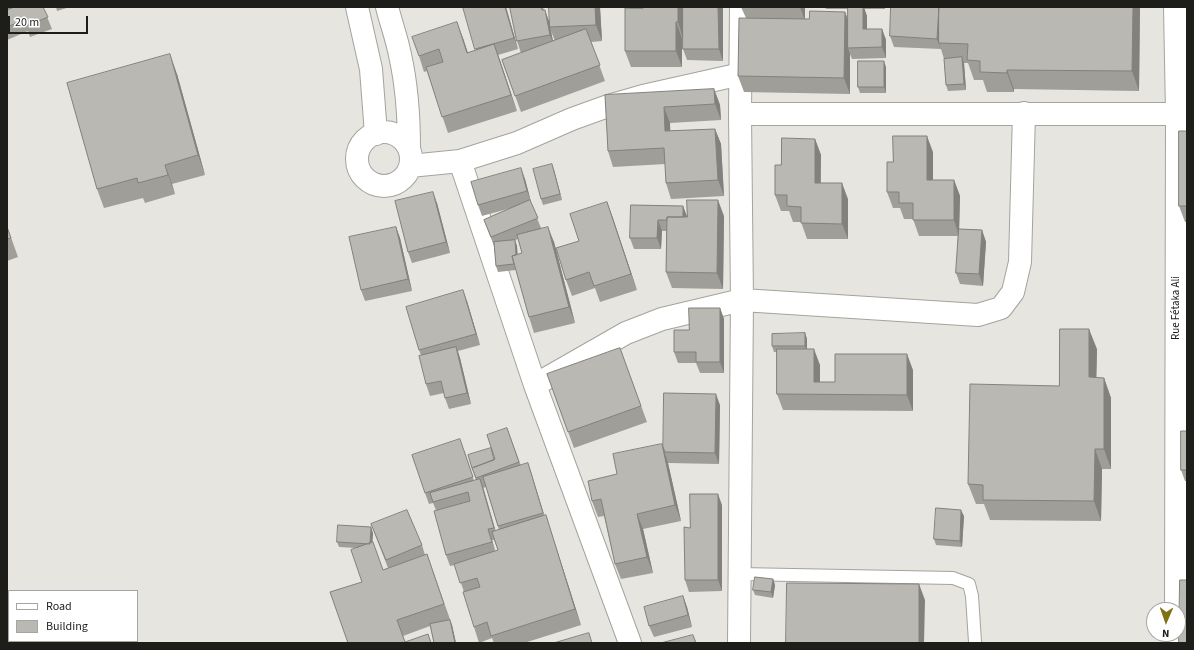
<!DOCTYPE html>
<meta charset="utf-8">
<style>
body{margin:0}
#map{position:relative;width:1194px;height:650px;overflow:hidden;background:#e6e5df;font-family:"Source Sans 3",sans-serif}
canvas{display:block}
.frame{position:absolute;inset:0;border:8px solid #1d1d1a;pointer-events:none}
.legend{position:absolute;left:8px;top:590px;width:130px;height:52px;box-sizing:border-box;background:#fff;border:1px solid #a5a5a3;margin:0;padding:5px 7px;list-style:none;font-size:12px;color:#1d1d1a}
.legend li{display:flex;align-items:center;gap:8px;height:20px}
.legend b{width:20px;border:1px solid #a5a5a3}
.north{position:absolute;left:1146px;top:602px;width:40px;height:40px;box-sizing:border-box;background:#fff;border:1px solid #a5a5a3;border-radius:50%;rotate:182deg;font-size:11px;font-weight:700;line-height:16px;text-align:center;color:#1d1d1a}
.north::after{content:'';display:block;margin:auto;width:14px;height:18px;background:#807213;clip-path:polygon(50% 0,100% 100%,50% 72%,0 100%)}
.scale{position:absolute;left:8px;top:16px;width:80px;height:18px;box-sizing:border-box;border:2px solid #1d1d1a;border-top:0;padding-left:5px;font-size:12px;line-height:14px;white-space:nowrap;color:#1d1d1a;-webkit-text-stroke:3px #fff;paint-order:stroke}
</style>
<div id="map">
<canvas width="1194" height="650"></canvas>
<div class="frame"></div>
<ul class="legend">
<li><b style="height:5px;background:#fff"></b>Road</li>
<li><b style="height:11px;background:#b9b8b2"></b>Building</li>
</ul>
<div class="north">N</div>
<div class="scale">20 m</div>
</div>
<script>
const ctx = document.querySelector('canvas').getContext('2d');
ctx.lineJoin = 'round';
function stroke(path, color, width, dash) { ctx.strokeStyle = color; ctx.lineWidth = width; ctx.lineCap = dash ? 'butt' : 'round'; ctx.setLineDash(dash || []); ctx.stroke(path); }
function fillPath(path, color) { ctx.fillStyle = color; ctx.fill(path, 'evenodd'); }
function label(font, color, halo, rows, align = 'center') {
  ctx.font = font + ' "Source Sans 3",sans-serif'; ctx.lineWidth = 3; ctx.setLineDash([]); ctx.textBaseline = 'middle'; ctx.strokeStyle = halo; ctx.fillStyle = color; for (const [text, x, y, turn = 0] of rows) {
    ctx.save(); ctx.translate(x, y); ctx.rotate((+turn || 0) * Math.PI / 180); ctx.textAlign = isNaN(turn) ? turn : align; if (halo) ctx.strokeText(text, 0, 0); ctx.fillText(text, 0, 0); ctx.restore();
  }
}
const lane = new Path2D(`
 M739 574 953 578 969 584 972 596 975 642`);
const street = new Path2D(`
 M357 7 371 69 376 134
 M387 7C391 23 397 39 400 55 407 86 409 117 409 148
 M1175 7 1177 113 1176 610
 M740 114H1187
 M357 159a27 27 0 1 1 54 0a27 27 0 1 1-54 0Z
 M460 161 535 385 630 643
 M410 166 460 161 517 143 572 119 608 106 643 96 741 74
 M535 385 626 333 662 319 742 300 978 315 1001 308 1013 292 1020 262 1024 113
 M739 643 742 300 740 114 741 7
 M1176 643V634`);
const wall = new Path2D(`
 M7 7H43L52 29 30 37 28 31 7 40Z
 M56 7H70L57 11Z
 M463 7H506L518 49 498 55 517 111 448 133 427 71 424 72 419 56 463 38 468 53 476 50Z
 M510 7H543L544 10 549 21 600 7 602 41 591 42 605 81 521 112 502 60 521 53 517 41ZM551 31 555 41H553Z
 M723 7V61L687 60 683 49V38H682V67H631L625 51V8Z
 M741 7H805V19H809L845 12 848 20V9H826L825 7H885V9H864L867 16V29H882L886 40V58L852 59 850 54V94L744 92 738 76 746 18Z
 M891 7H1140L1139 91 1014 89V92H987L983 80H974L968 63H964L966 90 948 91 946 85 944 59 941 49 894 47 890 36Z
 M886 67V93H860L858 87Z
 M177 74 205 175 172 184 175 194 145 203 143 198 104 208 97 189Z
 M714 89 720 105 721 120 670 123V131L715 129 721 144 724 196 671 199 666 183 665 164 613 167 608 151 605 95Z
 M1187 131V222H1185L1179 206Z
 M815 139 821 155V183L848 199V239H807L801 222H793L789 211H781L775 195 781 165Z
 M933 152V180H954L960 196 959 229 982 230 986 242 983 286 960 284 956 273 958 236H919L913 219H904L900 208H893L887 192 893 162Z
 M554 170 562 200 543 205 541 199Z
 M525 179 531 202V203L541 228 554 242 575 323 534 333 529 317 516 270 498 272 496 266 494 246 484 220 511 208 482 216 478 205ZM518 239 522 253 517 255V246L515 240Z
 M607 202 637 290 600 302 595 288 572 296 566 280 579 241Z
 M437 203 450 253 412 263 408 252Z
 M631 205 683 206 687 216H724L723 289 672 288 666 272V231H662L661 249H634L630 238Z
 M7 226 18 257 7 261Z
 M396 227 400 238 412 291 365 301 361 290Z
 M467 301 480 345 458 351 460 358 471 404 449 409 445 398 444 393 430 396 426 384 421 355 419 350Z
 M720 308 724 319V373H700L696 363H678L674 352 689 330Z
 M805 333 807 339V349L820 365V382H835L913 370V411L783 410 777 394V352H774L772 346Z
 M620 348 647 422 574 448 547 374Z
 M1097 349 1096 378H1104L1111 398V469H1102L1101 521 990 520 984 504H976L968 484 1059 386Z
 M720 405 719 464 668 463 681 521 643 529 653 573 621 579 615 564 604 516 598 517 592 501 617 474 663 447Z
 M507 428 521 466 528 463 544 516 551 531 581 625 524 643H494L492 638 479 643 474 627 464 592 455 565 450 566 446 555 436 510 433 503 429 504 425 493 464 450 474 481 476 480 472 468 495 459ZM486 487 499 530 495 531 483 488ZM492 540H494L498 550 495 551Z
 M1187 431V481H1185L1181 470Z
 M722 505V591L689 592 685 580 690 528Z
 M964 516 962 547 936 545 934 539Z
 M371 524 422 545 425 555 427 554 452 625 456 643H434L430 626 403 636 405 642 431 643H348L362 582 356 548 339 547 337 542 373 533 372 543 383 570 388 568Z
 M773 579 775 585 773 598 755 595 753 590Z
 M683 596 687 607 692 627 654 637 649 626Z`);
const shadedWall = new Path2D(`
 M505 7H506L518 49 514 38Z
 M595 7H600L602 41 596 25Z
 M678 7H683V38L678 22Z
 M718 7H723V61L719 49Z
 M800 7H805V21Z
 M863 7H864L867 16V41L863 29Z
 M939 7 941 43H939L941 50 937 39Z
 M1133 7H1140L1139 91 1132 71Z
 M545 10 549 21 550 27 554 46 550 35Z
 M845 12 851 28 848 48 850 54V94L844 78Z
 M457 22 463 38 473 69 467 53Z
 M676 22 682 38V67L676 51Z
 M882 29 886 40V58L882 47Z
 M494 44 500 60 517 111 511 95Z
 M170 54 177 74 205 175 198 155Z
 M962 57 964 63 966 90 964 84Z
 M884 61 886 67V93L884 87Z
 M1007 70 1014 89V92L1007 73Z
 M714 89 720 105 721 120 715 104Z
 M664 107 670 123 671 147 665 131Z
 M715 129 721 144 724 196 718 180Z
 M927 136 933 152V195L927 180Z
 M815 139 821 155 820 199 815 183Z
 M552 164 554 170 562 200 560 194Z
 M165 165 172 184 175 194 168 175Z
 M521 168 525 179 531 202 527 191Z
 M954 180 960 196 959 236 954 220Z
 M842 183 848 199V239L842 224Z
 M433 192 437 203 450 253 446 242Z
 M718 200 724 216 723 289 717 273Z
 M607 202 613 218 637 290 631 274Z
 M683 206 687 217 683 220Z
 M658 220 662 231 661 249 657 238Z
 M396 227 400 238 412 291 408 279Z
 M548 227 554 242 575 323 569 307Z
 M982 230 986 242 983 286 979 274Z
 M515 240 517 246 519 270 517 264Z
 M463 290 467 301 480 345 476 334Z
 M720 308 724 319V373L720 362Z
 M1089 329 1097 349 1096 397 1089 377Z
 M805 333 807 339V352L805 346Z
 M456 347 460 358 471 404 467 393Z
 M814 349 820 365V394L814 382Z
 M907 354 913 370V411L907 395Z
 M1104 378 1111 398V469L1104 449Z
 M716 394 720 405 719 464 715 453Z
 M662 444 668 463 681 521 675 505Z
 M1095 449 1102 469 1101 521 1094 501Z
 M528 463 532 475 547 524 543 513Z
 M480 479 484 490 498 539 494 528Z
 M718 494 722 505V591L718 580Z
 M961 510 964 516 962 547 960 541Z
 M637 514 643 529 653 573 647 557Z
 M546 515 551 531 581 625 575 609Z
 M371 527 373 533 372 549 370 544Z
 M488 529 492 540 496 554 492 542Z
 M773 579 775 585 773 598 771 592Z
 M919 584 925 600 924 643H919Z
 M683 596 687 607 692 627 688 615Z
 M450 620 452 625 456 643H455Z`);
const building = new Path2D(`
 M15 7H43L48 17 26 26 24 20 7 27V10Z
 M463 7H505L514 38 475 49Z
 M510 7H541L542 10H545L550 35 517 41Z
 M549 7H595L596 25 550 27Z
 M630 7H643V8H630Z
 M643 7H678V22H676V51H625V8H643Z
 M683 7H718L719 49H683Z
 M848 7H863V29H882V47L848 48Z
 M891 7H939L937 39 890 36Z
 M939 7H1133L1132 71 1007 70V73L980 72V61L967 60 968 44 939 43Z
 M810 11 845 12 844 78 738 76 739 18 809 19Z
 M457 22 467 53 494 44 511 95 442 117 426 67 443 62 439 49 419 56 412 37Z
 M586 29 600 65 515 96 502 60Z
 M170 54 198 155 165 165 168 175 138 183 137 178 97 189 67 83Z
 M962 57 964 84 946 85 944 59Z
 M858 61H884V87H858Z
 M714 89 715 104 664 107 665 131 715 129 718 180 666 183 664 148 608 151 605 95Z
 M1179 131H1187V206H1179Z
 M893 136H927V180H954V220H913V203H899V192H887V162H893Z
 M782 138 815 139V183H842V224L801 223V207L787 206V195H775V165H781Z
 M552 164 560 194 541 199 533 169Z
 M521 168 527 191 478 205 471 182Z
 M433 192 446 242 408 252 395 201Z
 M530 200 538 218 491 237 484 220Z
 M687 200H718L717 273 666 272 667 217H687Z
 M607 202 631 274 594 286 589 272 566 280 556 248 579 241 570 214Z
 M631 205 683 206V217H667V220H658L657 238H630Z
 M7 227 11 238 7 239Z
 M396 227 408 279 361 290 349 237Z
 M548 227 569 307 529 317 512 256 522 253 517 235Z
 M959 229 982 230 979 274 956 273Z
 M515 240 516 255 512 256 514 264 496 266 494 242Z
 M463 290 476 334 419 350 406 307Z
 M689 308H720V362H696V352H674V330H689Z
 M1060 329H1089V377L1104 378V449H1095L1094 501 983 500V485L968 484 970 384 1059 386Z
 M805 333V346H772V334Z
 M456 347 467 393 445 398 441 381 426 384 419 356Z
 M620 348 641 406 568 432 547 374Z
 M777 349H814V382H835V354H907V395L777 394Z
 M664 393 716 394 715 453 665 452 663 447Z
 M507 428 519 462 476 478 472 468 495 459 487 435Z
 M1181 431H1187V470H1181Z
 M460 439 473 477 425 493 412 455Z
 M662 444 675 505 637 514 647 557 615 564 601 499 592 501 588 481 617 474 613 454Z
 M491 448 494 460 472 468 468 455Z
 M528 463 543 513 498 526 483 477Z
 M480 479 494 528 488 529 492 542 446 555 434 511 470 501 468 492 433 502 430 493Z
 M690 494H718V580H685L684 527 690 528Z
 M936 508 961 510 960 541 934 539Z
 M407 510 422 545 386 560 371 524Z
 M546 515 575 609 491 636 487 622 474 627 463 592 480 587 477 578 460 583 454 564 498 550 492 532Z
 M338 525 371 527 370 544 337 542Z
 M373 542 383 570 427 554 444 604 397 620 405 642 428 634 431 643H348L330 592 362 582 351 550Z
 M755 577 773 579 771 592 753 590Z
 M1180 580H1187V643H1179Z
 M787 583 919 584V643H786Z
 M683 596 688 615 649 626 644 607Z
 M450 620 455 643H434L430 624Z
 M589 633 592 643H554Z
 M693 635 696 643H661Z`);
const streetNames = [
 ["Rue Fétaka Ali",1177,308,-90]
];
stroke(lane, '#a4a39d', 14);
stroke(street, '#a4a39d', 24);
stroke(lane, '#fff', 12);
stroke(street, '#fff', 22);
fillPath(wall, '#9f9e99');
fillPath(shadedWall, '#82817d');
fillPath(building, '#b9b8b2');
stroke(building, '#82817d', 1);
label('11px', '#1d1d1a', '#fff', streetNames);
</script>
